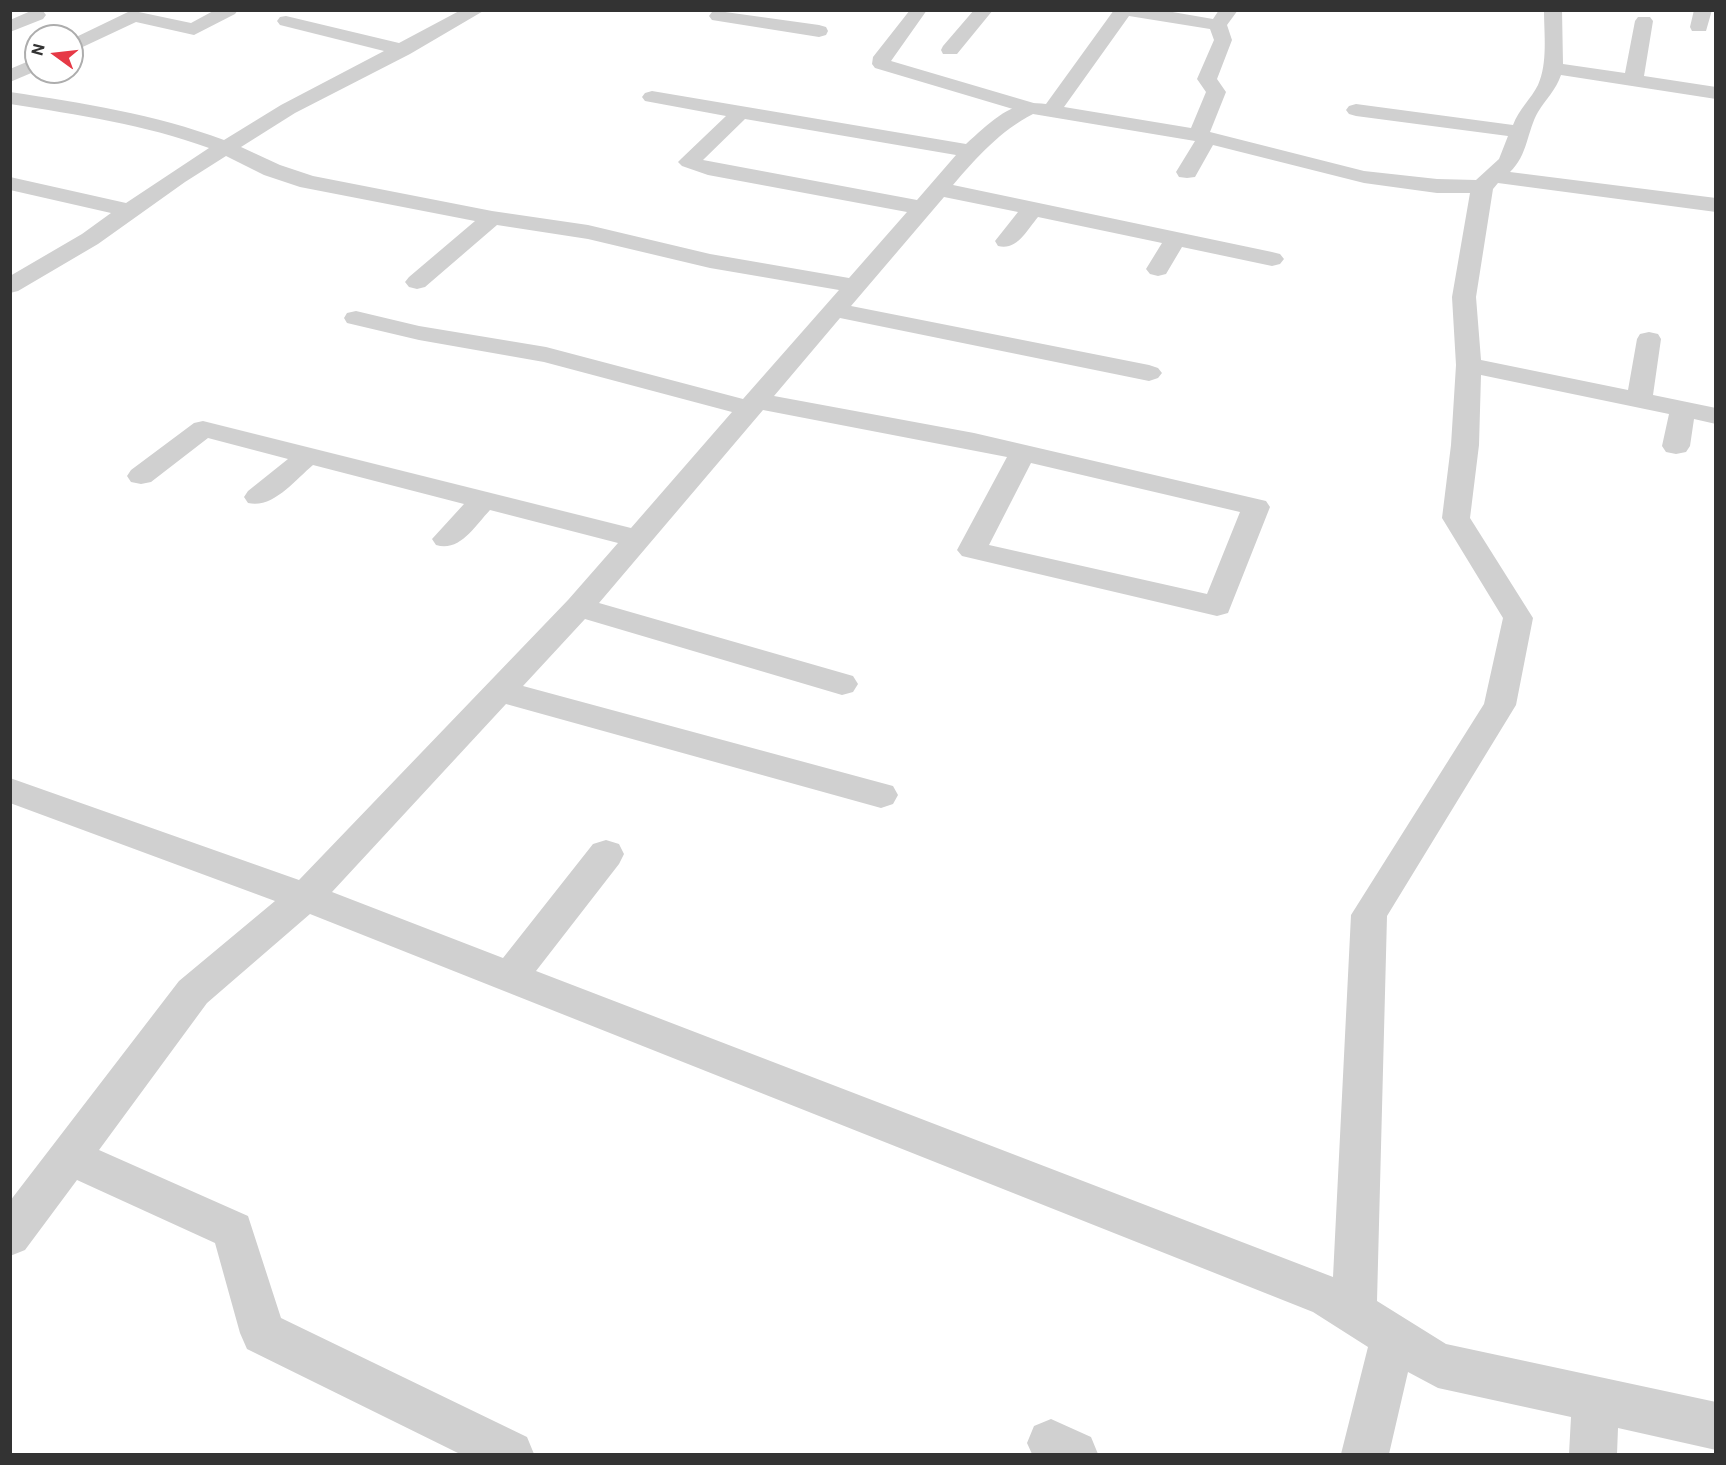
<!DOCTYPE html>
<style>
body{margin:0}
#map{position:relative;width:1726px;height:1465px;overflow:hidden;background:#fff;font-family:Roboto,sans-serif}
canvas{display:block}
.frame{position:absolute;inset:0;border:12px solid #333;pointer-events:none}
.north{position:absolute;left:24px;top:24px;width:60px;height:60px;box-sizing:border-box;background:#fff;border:2px solid #adadad;border-radius:50%;rotate:285deg;font-size:16px;font-weight:700;line-height:24px;text-align:center;color:#333}
.north::after{content:'';display:block;margin:auto;width:21px;height:27px;background:#e63946;clip-path:polygon(50% 0,100% 100%,50% 72%,0 100%)}
</style>
<div id="map">
<canvas width="1726" height="1465"></canvas>
<div class="frame"></div>
<div class="north">N</div>
</div>
<script>
const ctx = document.querySelector('canvas').getContext('2d');
ctx.lineJoin = 'round';
function fillPath(path, color) { ctx.fillStyle = color; ctx.fill(path, 'evenodd'); }
const lane = new Path2D(`
 M910 10H927L891 61 1037 104 1040 108 1037 112H1023L875 68 872 64 873 57Z`);
const street = new Path2D(`
 M33 10 43 11 46 15 43 19 10 32V20Z
 M215 10H238L235 14 194 35 136 22 72 52V39L128 12 134 11 191 23Z
 M461 10H485L410 54 295 113 241 147 280 165 313 176 492 211 588 225 710 254 849 278 907 212 708 175 682 166 678 162 682 158 726 116 645 101 642 97 645 93 652 91 966 144C990 123 1011 99 1046 104L1114 10H1161L1213 19 1219 10H1238L1227 25 1232 40 1217 79 1226 92 1210 132 1364 171 1437 179 1476 180 1499 159 1508 136 1356 116 1349 114 1346 110 1349 106 1356 104 1513 125C1519 109 1531 99 1538 85 1548 63 1544 34 1544 10H1562L1563 64 1625 73 1635 21 1638 17H1650L1653 21 1644 76 1716 87V99L1561 75C1556 90 1546 99 1538 112 1527 131 1528 155 1510 172L1716 198V212L1498 183 1493 189 1476 297 1481 360 1628 390 1637 339 1640 334 1649 332 1658 334 1661 339 1653 395 1716 408V424L1694 419 1690 446 1686 452 1676 454 1666 452 1662 446 1669 414 1481 375 1479 445 1470 518 1533 618 1516 705 1387 916 1377 1301 1446 1344 1716 1402V1450L1618 1428 1617 1454H1569L1571 1417 1438 1388 1408 1372 1389 1454H1341L1368 1347 1313 1312 310 914 207 1003 99 1150 248 1216 281 1318 527 1437 534 1454H460L247 1349 240 1333 215 1243 77 1180 25 1250 10 1256V1201L179 981 275 901 10 803V778L299 880 568 600 618 543 490 510C474 527 460 552 436 545L432 539 464 504 313 465C295 480 273 509 248 503L244 497 248 491 288 459 208 438 151 482 141 484 131 482 127 476 131 470 194 423 203 421 631 528 732 412 544 362 419 340 347 323 344 318 347 313 356 311 419 326 546 347 743 399 839 290 710 268 588 239 497 225 425 287 417 289 409 287 405 282 409 277 475 221 300 187 264 175 226 156 185 182 98 244 18 291 10 293V276L82 234 111 213 10 190V177L126 203 209 148C143 124 79 115 10 104V92C83 103 154 114 224 140L281 105 384 51 280 25 277 21 280 17 286 16 399 43ZM1129 16 1210 29 1214 40 1197 79 1206 92 1191 128 1064 107ZM1033 114 1195 141 1176 172 1179 177 1187 178 1195 177 1213 145 1364 183 1437 193H1470L1452 297 1456 365 1451 445 1442 518 1503 618 1484 704 1351 915 1333 1277 536 971 619 864 624 854 619 844 606 840 593 844 503 958 332 892 506 704 881 808 893 804 898 795 893 786 523 686 585 619 842 695 853 692 858 684 853 676 599 603 763 410 1007 457 957 550 962 556 1217 616 1228 613 1270 507 1266 501 974 433 774 396 840 318 1149 381 1158 378 1162 373 1158 368 1149 365 851 306 944 197 1018 212 995 241 998 246C1017 251 1027 230 1038 217L1162 243 1146 269 1150 274 1158 276 1166 274 1182 247 1272 266 1280 264 1284 259 1280 254 1272 252 953 185C977 157 1000 131 1033 114ZM745 119 956 155 917 200 703 160ZM1031 463 1240 512 1207 594 989 545Z
 M974 10H993L957 54H943L941 50 943 46Z
 M1694 10H1712L1706 31H1692L1690 27Z
 M718 11 819 25 826 27 828 31 826 35 819 37 712 20 709 16 712 12Z
 M36 58V71L10 82V69Z
 M1051 1419 1091 1437 1098 1454H1032L1027 1443 1034 1426Z`);
fillPath(lane, '#d0d0d0');
fillPath(street, '#d0d0d0');
</script>
